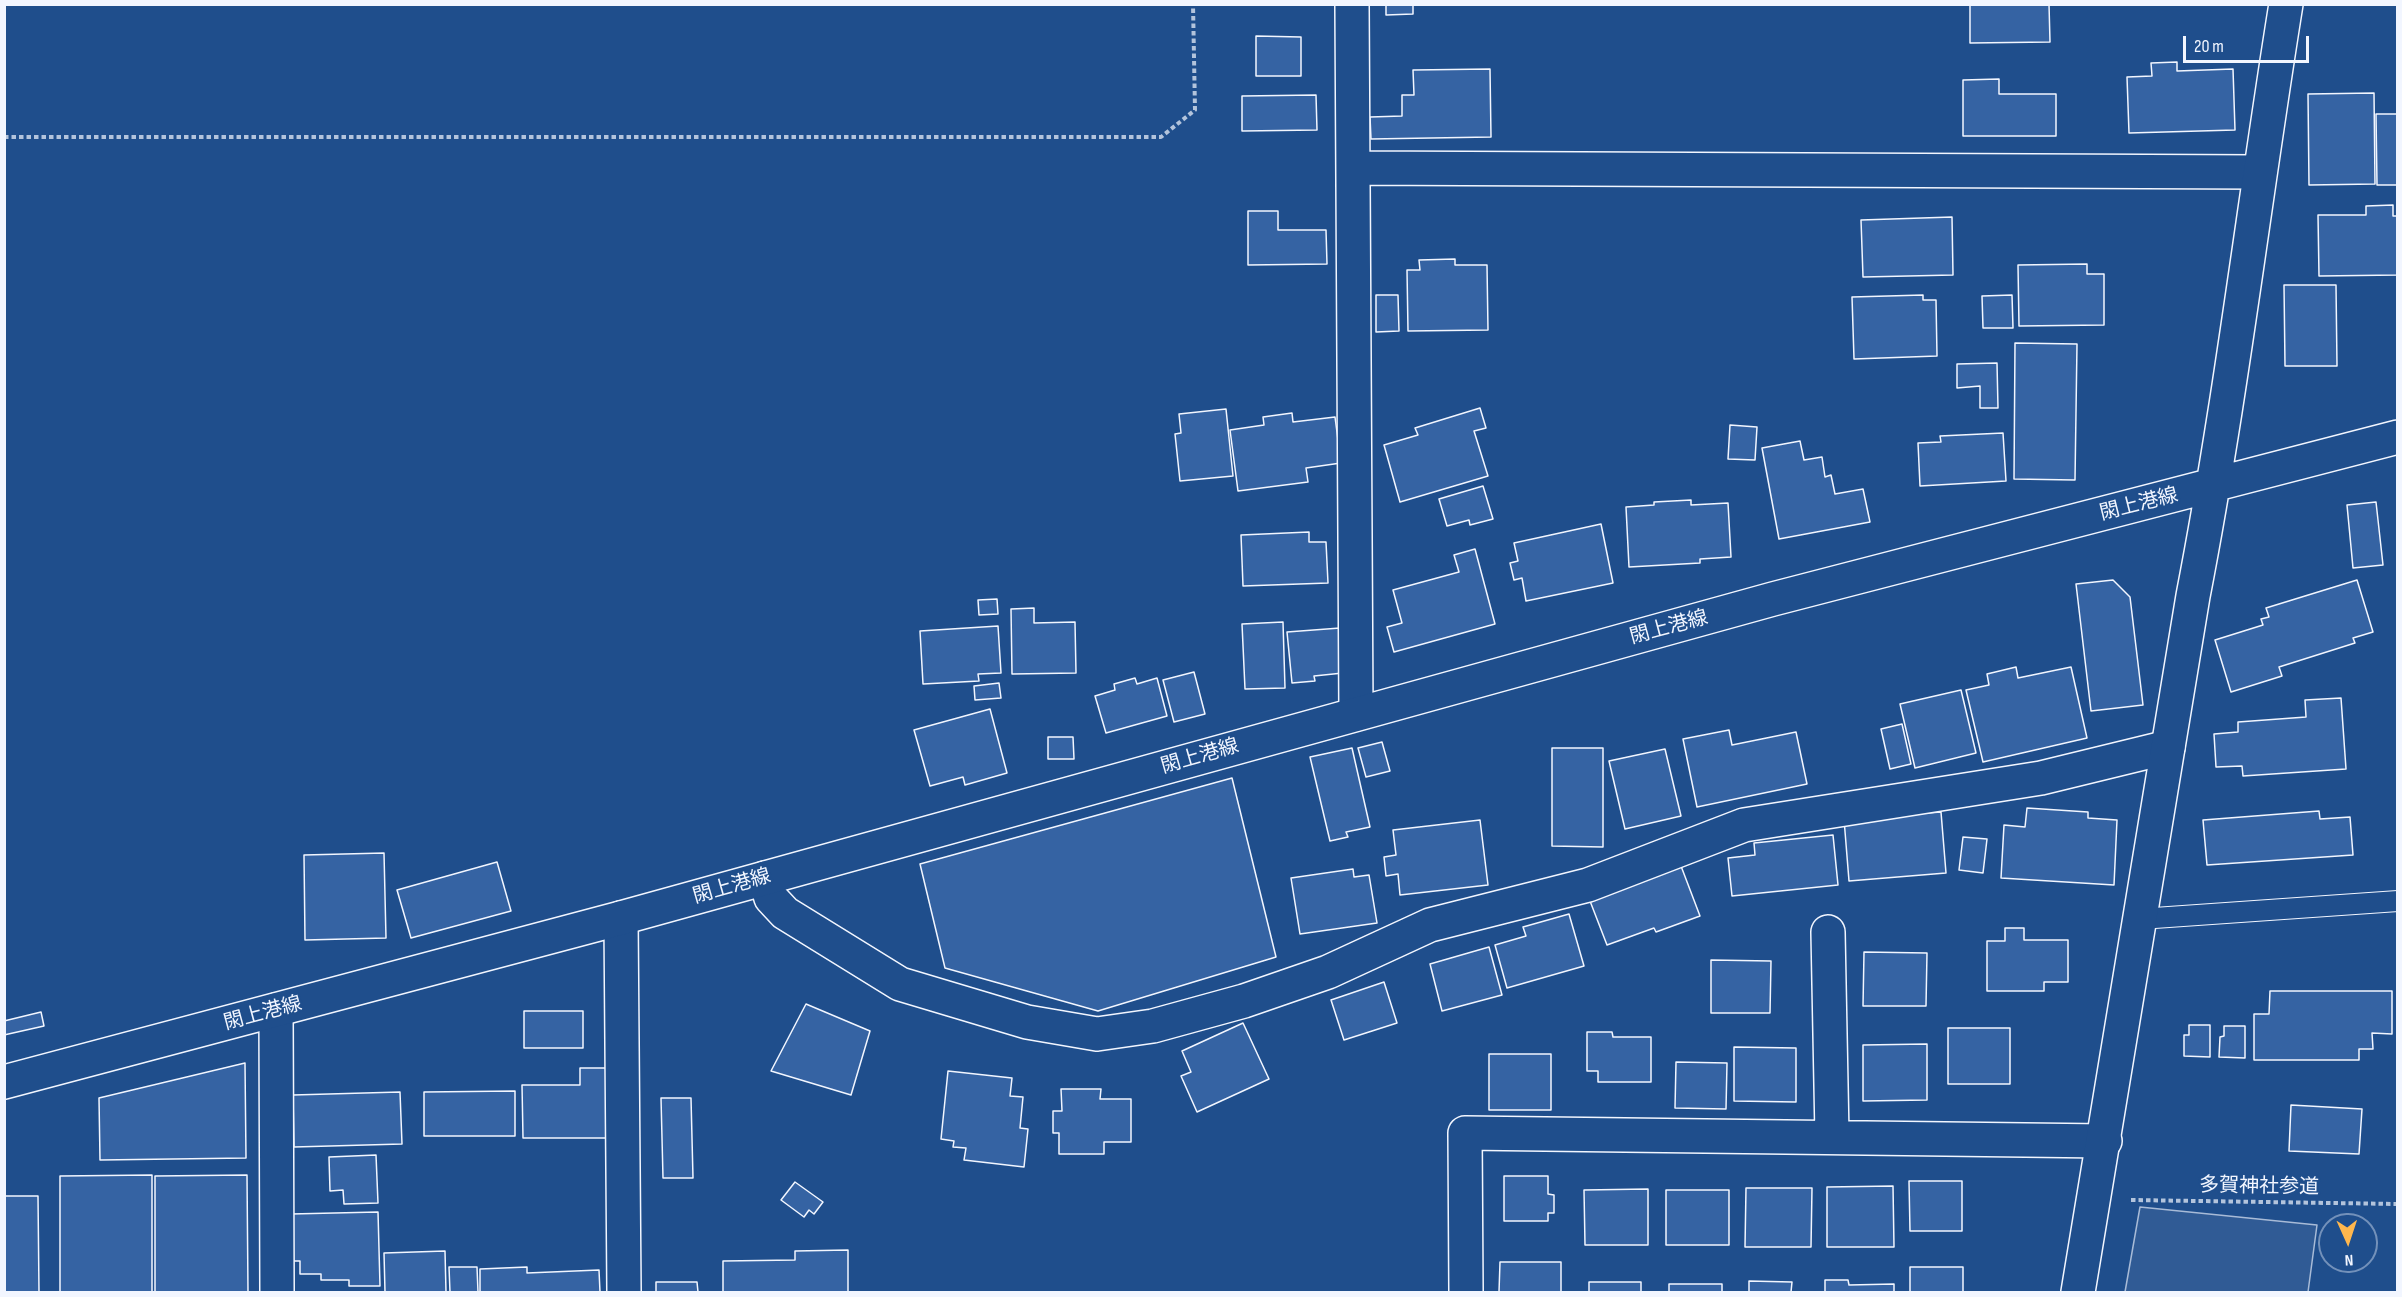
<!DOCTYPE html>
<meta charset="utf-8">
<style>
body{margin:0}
#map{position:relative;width:2402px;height:1297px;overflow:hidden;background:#1f4e8c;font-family:"Sofia Sans Condensed",sans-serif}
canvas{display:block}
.frame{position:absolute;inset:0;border:6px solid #f2f6ff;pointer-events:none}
.north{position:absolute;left:2318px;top:1213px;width:60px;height:60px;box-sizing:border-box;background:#1f4e8c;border:2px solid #7391ba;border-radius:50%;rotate:177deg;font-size:16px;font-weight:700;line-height:24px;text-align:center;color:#f2f6ff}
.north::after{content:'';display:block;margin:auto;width:21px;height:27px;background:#ffb74d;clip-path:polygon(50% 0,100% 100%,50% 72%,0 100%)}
.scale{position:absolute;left:2183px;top:36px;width:126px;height:27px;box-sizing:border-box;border:3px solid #f2f6ff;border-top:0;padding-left:8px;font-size:18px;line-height:21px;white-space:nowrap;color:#f2f6ff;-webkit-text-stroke:4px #1f4e8c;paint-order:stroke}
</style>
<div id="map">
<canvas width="2402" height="1297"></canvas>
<div class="frame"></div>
<div class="north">N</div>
<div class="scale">20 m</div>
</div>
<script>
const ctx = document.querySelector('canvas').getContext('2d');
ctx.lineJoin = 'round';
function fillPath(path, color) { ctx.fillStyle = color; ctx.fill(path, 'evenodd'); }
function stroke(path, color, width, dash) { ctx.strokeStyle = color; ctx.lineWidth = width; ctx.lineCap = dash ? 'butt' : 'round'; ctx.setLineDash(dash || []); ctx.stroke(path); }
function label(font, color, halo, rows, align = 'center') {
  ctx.font = font + ' "Sofia Sans Condensed","Noto Sans JP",sans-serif'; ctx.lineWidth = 4.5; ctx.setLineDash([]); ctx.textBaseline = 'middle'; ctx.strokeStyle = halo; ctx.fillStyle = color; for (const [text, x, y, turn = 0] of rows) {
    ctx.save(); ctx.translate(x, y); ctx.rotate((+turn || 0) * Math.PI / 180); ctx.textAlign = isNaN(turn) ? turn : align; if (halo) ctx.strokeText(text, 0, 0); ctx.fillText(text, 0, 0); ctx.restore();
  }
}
const built = new Path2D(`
 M2140 1207 2317 1225 2308 1292H2125Z`);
const building = new Path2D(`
 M1386 4H1413V14L1386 15Z
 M1970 4H2049L2050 42 1970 43Z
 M1256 36 1301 37V76H1256Z
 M2177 62V71L2233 69 2235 130 2129 133 2127 77 2152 76 2151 63Z
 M1490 69 1491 137 1371 139 1370 117 1402 116V95H1414L1413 70Z
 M1999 79V94H2056V136H1963V80Z
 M2374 93 2375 184 2309 185 2308 94Z
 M1316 95 1317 130 1242 131V96Z
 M2376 114H2398V185H2377Z
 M2393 205V216H2398V275L2319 276 2318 215H2366V206Z
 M1248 211H1278V230H1326L1327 264 1248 265Z
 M1952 217 1953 275 1863 277 1861 220Z
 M1455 259V265H1487L1488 330 1408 331 1407 270H1420L1419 260Z
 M2087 264V274H2104V325L2019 326 2018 265Z
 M2284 285H2336L2337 366H2285Z
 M1376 295H1398L1399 331 1376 332Z
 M1923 295V300H1936L1937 356 1854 359 1852 297Z
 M2012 295 2013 328H1983L1982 296Z
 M2015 343 2077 344 2075 480 2014 479Z
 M1997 363 1998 408H1980V386L1957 388V364Z
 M1480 408 1486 428 1474 431 1488 476 1400 502 1384 445 1418 435 1415 428Z
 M1226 409 1233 476 1180 481 1175 434 1181 433 1179 414Z
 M1292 413 1293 422 1335 417 1341 463 1306 468 1308 482 1238 491 1230 430 1264 425 1263 417Z
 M1730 425 1757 427 1755 460 1728 459Z
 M2003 433 2006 481 1920 486 1918 443 1941 442 1940 436Z
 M1800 441 1804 460 1822 457 1825 477 1831 475 1835 494 1863 489 1870 522 1779 539 1762 448Z
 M1483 486 1493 519 1470 525 1469 520 1447 526 1439 499Z
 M1691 500V505L1728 503 1731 557 1700 559V563L1629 567 1626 507 1654 505V502Z
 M2376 502 2383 565 2353 568 2347 505Z
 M1601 524 1613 583 1526 601 1522 578 1514 580 1510 563 1518 561 1514 543Z
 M1309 532V542H1326L1328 583 1243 586 1241 535Z
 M1475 549 1495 624 1394 652 1387 627 1402 623 1393 590 1459 572 1454 555Z
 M2113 580 2130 597 2143 705 2091 711 2076 584Z
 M2357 580 2373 632 2353 638 2355 643 2279 667 2282 676 2231 692 2215 640 2263 625 2261 619 2269 617 2266 608Z
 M997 599 998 614 979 615 978 600Z
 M1034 608V623L1075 622 1076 673 1012 674 1011 609Z
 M1283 622 1285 688 1245 689 1242 624Z
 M998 626 1001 673 978 674 979 681 923 684 920 631Z
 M1340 628 1343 673 1314 676 1315 681 1292 683 1287 632Z
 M2016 667 2018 678 2071 667 2087 738 1983 762 1966 690 1989 685 1987 674Z
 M1194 672 1205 714 1174 722 1163 680Z
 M1135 678 1137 684 1157 678 1167 716 1106 733 1095 696 1115 690 1114 684Z
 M999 683 1001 698 975 700 974 686Z
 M1961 690 1976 753 1915 768 1900 704Z
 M2341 698 2346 769 2243 776 2242 766 2216 767 2214 734 2238 732V722L2306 717 2305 700Z
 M990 709 1007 773 965 785 963 777 930 786 914 730Z
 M1902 724 1911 764 1890 769 1881 729Z
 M1729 730 1732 745 1796 732 1807 784 1697 807 1683 739Z
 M1048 737H1073L1074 759H1048Z
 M1382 742 1390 771 1366 777 1358 748Z
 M1352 748 1370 827 1346 832 1348 837 1330 841 1310 757Z
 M1552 748H1603V847L1552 846Z
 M1665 749 1681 816 1625 829 1609 761Z
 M1232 778 1276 957 1098 1011 945 968 920 864Z
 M2027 808 2088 812V818L2117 820 2114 885 2001 878 2004 825 2025 827Z
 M2319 811 2320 819 2350 817 2353 855 2207 865 2203 820Z
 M1941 812 1946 873 1849 881 1844 819Z
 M1480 820 1488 885 1400 895 1398 874 1386 876 1384 857 1396 855 1393 830Z
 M1833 835 1838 885 1732 896 1728 858 1755 855 1754 843Z
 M1963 837 1987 839 1983 873 1959 870Z
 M384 853 386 938 305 940 304 855Z
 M497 862 511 911 411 938 397 890Z
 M1681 866 1700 916 1656 932 1654 928 1607 945 1590 901Z
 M1353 869 1354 877 1369 875 1377 923 1300 934 1291 878Z
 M1569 914 1584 966 1507 988 1495 945 1526 936 1523 927Z
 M2005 928H2024V940H2068V982H2044V991H1987V941H2005Z
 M1489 947 1502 995 1442 1011 1430 964Z
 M1864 952 1927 953 1926 1006H1863Z
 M1711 960 1771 961 1770 1013H1711Z
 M1384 982 1397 1023 1344 1040 1331 1000Z
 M2270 991H2392V1034L2372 1033 2373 1049H2359V1060H2254V1014H2269Z
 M806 1004 870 1031 851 1095 771 1071Z
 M524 1011H583V1048H524Z
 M41 1012 44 1026 4 1035V1021Z
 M1243 1023 1269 1079 1197 1112 1181 1076 1191 1072 1182 1051Z
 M2189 1025H2210V1057L2184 1056V1035H2189Z
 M2224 1026H2245V1058L2219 1057 2220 1037 2224 1036Z
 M1948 1028H2010V1084H1948Z
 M1587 1032H1612L1613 1037H1651V1082H1598V1071H1587Z
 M1927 1044V1100L1863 1101V1045Z
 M1734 1047 1796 1048V1102L1734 1101Z
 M1489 1054H1551V1110H1489Z
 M1676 1062 1727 1063 1726 1109 1675 1108Z
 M245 1063 246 1158 100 1160 99 1098Z
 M580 1068H608L609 1138H523L522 1085H580Z
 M948 1071 1012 1078 1010 1096 1023 1097 1020 1128 1028 1129 1024 1167 964 1160 966 1148 953 1147 954 1141 941 1139Z
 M1061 1089H1101L1100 1099H1131V1142H1104V1154H1059V1133H1053V1111H1062Z
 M515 1091V1136H424V1092Z
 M400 1092 402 1144 294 1147 293 1095Z
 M661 1098H691L693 1178H663Z
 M2291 1105 2362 1109 2359 1154 2289 1151Z
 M376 1155 378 1203 344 1204 343 1190 330 1191 329 1157Z
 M152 1175V1292H60V1176Z
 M247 1175 248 1292H155V1176Z
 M1504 1176H1548V1194L1554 1195V1213H1548V1221H1504Z
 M1909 1181H1962V1231H1910Z
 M795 1182 823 1202 814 1214 809 1210 804 1217 781 1200Z
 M1893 1186 1894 1247H1827V1187Z
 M1746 1188H1812L1811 1247H1745Z
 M1648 1189V1245H1585L1584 1190Z
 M1666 1190H1729V1245H1666Z
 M4 1196H38L39 1292H4Z
 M378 1212 380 1286H349V1280H321V1274H300V1261H293L291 1214Z
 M848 1250V1292H723V1261L795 1260V1251Z
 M445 1251 446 1292H385L384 1253Z
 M1500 1262H1561V1292H1499Z
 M449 1267H477L478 1292H450Z
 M527 1267V1273L599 1270 600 1292H480V1269Z
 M1910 1267H1963V1292H1910Z
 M1825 1280H1848L1849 1285 1894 1284V1292H1825Z
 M1749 1281 1792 1282 1791 1292H1749Z
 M656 1282H697L698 1292H656Z
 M1589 1282H1641V1292H1589Z
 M1669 1284H1722V1292H1669Z`);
const path = new Path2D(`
 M4 137H1161L1195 110 1193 4
 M2131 1200 2398 1204`);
const lane = new Path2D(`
 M2140 919 2398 901`);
const street = new Path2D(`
 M1352 4 1356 714
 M1353 168 2259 172
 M765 878 771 898 785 913 900 984 1027 1022 1097 1034 1153 1026 1244 1001 1328 972 1430 925 1588 885 1744 825 2041 778 2168 747
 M621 918 624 1292
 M1828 932 1832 1136
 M276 1010 277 1292
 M1466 1292 1465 1133 2105 1141`);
const secondary = new Path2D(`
 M4 1082 621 918 1773 599 2398 437
 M2078 1292 2193 596C2231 400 2254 202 2286 4`);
const streetNames = [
 ["閖上港線",2139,505,-14],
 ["閖上港線",1669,628,-15],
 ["閖上港線",1200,757,-16],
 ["閖上港線",732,887,-16],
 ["閖上港線",263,1014,-15],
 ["多賀神社参道",2259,1187,1]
];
fillPath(built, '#305b95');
stroke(built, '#a8bbd7', 1.5);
fillPath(building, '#3563a3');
stroke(building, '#f2f6ff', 1.5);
stroke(lane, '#f2f6ff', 22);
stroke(street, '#f2f6ff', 36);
stroke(secondary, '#f2f6ff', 36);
stroke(path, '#b3c4dc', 4, [4.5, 3]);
stroke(lane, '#1f4e8c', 20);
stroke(street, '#1f4e8c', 33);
stroke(secondary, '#1f4e8c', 33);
label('20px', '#f2f6ff', '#1f4e8c', streetNames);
</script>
